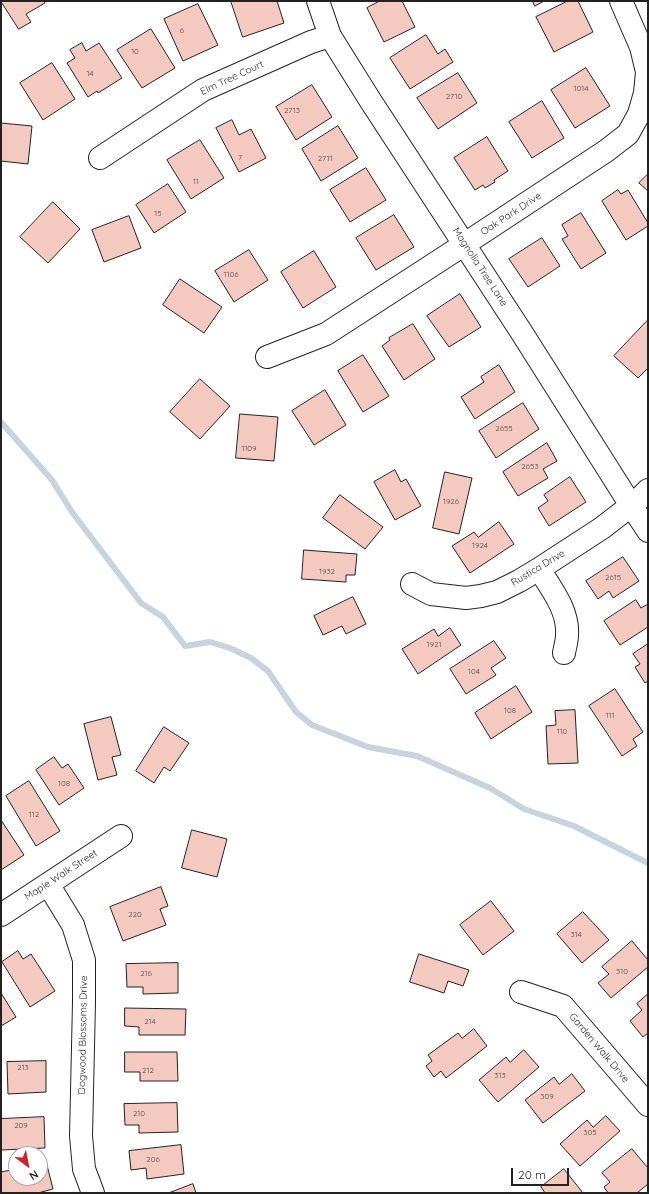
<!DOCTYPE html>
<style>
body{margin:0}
#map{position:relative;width:649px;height:1194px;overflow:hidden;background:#fff;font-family:Quicksand,sans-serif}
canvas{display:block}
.frame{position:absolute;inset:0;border:2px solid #222;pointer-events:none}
.north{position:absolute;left:8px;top:1146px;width:40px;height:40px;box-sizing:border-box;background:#fff;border:1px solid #a7a7a7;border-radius:50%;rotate:148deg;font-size:11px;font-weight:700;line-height:16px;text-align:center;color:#222}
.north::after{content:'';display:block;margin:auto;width:14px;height:18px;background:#c62828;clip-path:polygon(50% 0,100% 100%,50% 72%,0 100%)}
.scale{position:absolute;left:511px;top:1168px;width:58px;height:18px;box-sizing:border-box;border:2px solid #222;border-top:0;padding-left:5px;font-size:12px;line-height:14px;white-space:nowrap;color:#222;-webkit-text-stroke:3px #fff;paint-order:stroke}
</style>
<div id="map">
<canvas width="649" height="1194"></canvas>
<div class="frame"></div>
<div class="north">N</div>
<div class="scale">20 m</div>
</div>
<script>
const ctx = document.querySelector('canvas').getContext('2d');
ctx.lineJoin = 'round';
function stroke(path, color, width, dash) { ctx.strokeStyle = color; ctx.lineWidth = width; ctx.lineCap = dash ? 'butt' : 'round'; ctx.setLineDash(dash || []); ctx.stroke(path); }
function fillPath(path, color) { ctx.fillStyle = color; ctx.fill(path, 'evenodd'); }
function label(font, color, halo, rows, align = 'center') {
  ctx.font = font + ' Quicksand,sans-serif'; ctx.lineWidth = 3; ctx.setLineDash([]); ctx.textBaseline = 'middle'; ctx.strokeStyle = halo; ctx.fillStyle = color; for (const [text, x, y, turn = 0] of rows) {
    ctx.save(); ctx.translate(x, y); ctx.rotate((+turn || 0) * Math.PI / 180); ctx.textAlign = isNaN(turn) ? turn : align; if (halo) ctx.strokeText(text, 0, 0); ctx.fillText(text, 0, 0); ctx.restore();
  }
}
const stream = new Path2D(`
 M1 422 52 480 72 512 141 603 163 617 185 646 210 642 230 648 251 658 268 671 296 712 312 725 368 747 417 756 490 788 524 809 574 826 648 863`);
const building = new Path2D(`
 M1 1H44L45 3 26 14 31 22 19 29Z
 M231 1H277L284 23 243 37Z
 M380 1H402L415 27 384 42 367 8Z
 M533 1H544L535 6Z
 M568 1H578L593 32 554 52 536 17Z
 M198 4 218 45 183 61 164 19Z
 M151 29 175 68 142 88 117 50Z
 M426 35 438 54 445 49 453 62 410 89 390 58Z
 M82 43 86 51 99 43 122 78 98 93 97 91 88 97 67 63 75 58 70 50Z
 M52 63 75 99 43 120 20 83Z
 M586 68 610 106 575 128 551 90Z
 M458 73 477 103 438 129 417 98Z
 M312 85 332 117 296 140 276 107Z
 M542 101 564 138 532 158 509 122Z
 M232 120 239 135 251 129 266 158 239 172 216 128Z
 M1 123 32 126 28 164 1 161Z
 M338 126 358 158 321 181 302 149Z
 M487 137 508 171 494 180 495 182 485 188 483 185 475 190 454 158Z
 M200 140 224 178 191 199 167 160Z
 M366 168 386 200 350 222 330 190Z
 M648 174V191L639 183Z
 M168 184 186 212 154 233 136 205Z
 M618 190 621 194 628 190 648 223V226L626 240 602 201Z
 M53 202 80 229 48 263 20 237Z
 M581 213 606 253 581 269 562 239 568 236 562 225Z
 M394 215 414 247 376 270 356 238Z
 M129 216 141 248 104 262 92 230Z
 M542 238 560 266 528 287 509 259Z
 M249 250 268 280 234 302 215 271Z
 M314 251 336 287 303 308 281 272Z
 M180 279 222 307 204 333 163 305Z
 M460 294 481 327 449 347 427 316Z
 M648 320V368L638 378 614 356Z
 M413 324 435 359 404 380 382 346 390 340 389 338Z
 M363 355 389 396 363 412 338 371Z
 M499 365 515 392 475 419 461 397 484 382 481 377Z
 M200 379 230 406 200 439 170 412Z
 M325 390 346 425 314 445 292 411Z
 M523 403 539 429 496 458 479 431Z
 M240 414 278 417 274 461 236 458Z
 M547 443 557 461 543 469 548 478 518 496 503 472Z
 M395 470 401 482 406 479 421 506 395 520 374 482Z
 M445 472 472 478 459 534 433 528Z
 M570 477 586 502 549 526 538 508 548 501 544 495Z
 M340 495 383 527 365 549 323 518Z
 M499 522 514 544 470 573 452 546 474 532 478 537Z
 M304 550 357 554 355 575H346V582L302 579Z
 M623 557 639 581 613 598 609 591 598 599 586 581Z
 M353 597 366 624 346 634 342 626 323 635 314 616Z
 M636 600 641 608 648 604V627L620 645 604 621Z
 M450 628 461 645 418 674 402 649 434 629 438 636Z
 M494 641 506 658 491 668 496 675 466 694 450 669Z
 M648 644V681L645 683 635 667 640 664 633 654Z
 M516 686 532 712 491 739 475 713Z
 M615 689 643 732 633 739 637 746 622 756 589 706Z
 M575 710 578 763 548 764 546 726 556 725 555 711Z
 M111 717 121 755 112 757 117 775 98 780 84 724Z
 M164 727 189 743 170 771 164 767 154 783 136 771Z
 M54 757 62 768 68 764 84 788 59 805 36 770Z
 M29 781 60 831 36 846 6 796Z
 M1 820 24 855 1 870Z
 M192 830 227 839 217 877 182 868Z
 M161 887 168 906 160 909 166 925 123 941 110 907Z
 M491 901 514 931 483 955 460 925Z
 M583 912 609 940 582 963 557 934Z
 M632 941 648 960V967L611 998 598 983 609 974 602 967Z
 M18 951 23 959 31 954 55 991 30 1007 2 962Z
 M419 954 469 970 463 986 448 981 444 993 410 982Z
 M178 963V993L143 994V987H127L126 964Z
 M1 993 16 1017 1 1026Z
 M648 994V1033L643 1037 630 1021 642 1010 637 1004Z
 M125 1008 186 1009 185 1035H139V1027L125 1026Z
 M474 1029 487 1046 446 1078 441 1071 434 1077 426 1066 432 1061 428 1055 458 1033 462 1038Z
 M524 1050 539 1067 498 1102 479 1080 506 1057 510 1062Z
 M125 1052H177L178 1081H140V1072H125Z
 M46 1061V1092L8 1094 7 1062Z
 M572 1074 585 1091 543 1123 525 1100 554 1077 559 1084Z
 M177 1103 178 1132 139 1133V1125H125L124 1104Z
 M606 1116 620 1131 580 1166 560 1144 587 1120 593 1127Z
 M44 1117 45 1148 1 1150V1119Z
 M181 1145 184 1174 147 1179 146 1168 131 1170 129 1151Z
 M632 1149 648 1168V1184L637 1193H620L619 1192 618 1193H608L604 1187 610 1182 602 1173Z
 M46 1161 53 1189 38 1193H1V1172L16 1169V1178H40V1163Z
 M564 1169 583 1193H545L541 1187Z
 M193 1184 196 1193H169Z`);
const minor = new Path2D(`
 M318 1 330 36 370 100 522 333 627 499 648 531
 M100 158 203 90 311 42 330 36
 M267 357 326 334 445 257 606 151 628 134 639 114 645 93 647 72 641 47 621 1
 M539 569C551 588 569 611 567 635 567 641 565 647 564 653
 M412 584 431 594 466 598 481 596 497 592 519 581 539 569 602 528 637 501 648 490
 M48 884 73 925 84 960V1002L81 1136 84 1169 93 1193
 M1 915 121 836
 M521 992 563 1006 648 1105`);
const numberNames = [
 ["6",182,31],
 ["10",135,52],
 ["14",90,74],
 ["1014",581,89],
 ["2710",454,97],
 ["2713",292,111],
 ["7",240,158],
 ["2711",325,159],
 ["11",196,182],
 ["15",158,214],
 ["1106",231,275],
 ["2655",504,429],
 ["1109",249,449],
 ["2653",530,467],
 ["1926",451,502],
 ["1924",480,546],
 ["1932",327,572],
 ["2615",613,578],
 ["1921",434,645],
 ["104",474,672],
 ["108",510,711],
 ["111",610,716],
 ["110",562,732],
 ["108",64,784],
 ["112",34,815],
 ["220",135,915],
 ["314",576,935],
 ["310",622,972],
 ["216",146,974],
 ["214",150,1022],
 ["213",23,1068],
 ["212",148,1071],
 ["313",500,1076],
 ["309",547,1097],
 ["210",139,1114],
 ["209",21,1126],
 ["305",590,1133],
 ["206",153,1160]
];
const streetNames = [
 ["Elm Tree Court",232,78,-25],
 ["Oak Park Drive",511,214,-33],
 ["Magnolia Tree Lane",480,267,57],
 ["Rustica Drive",538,568,-31],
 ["Maple Walk Street",61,875,-33],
 ["Dogwood Blossoms Drive",83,1035,-89],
 ["Garden Walk Drive",599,1048,50]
];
stroke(stream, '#c7d3dd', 6);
fillPath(building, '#f3c9c0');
stroke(building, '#222', 1);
stroke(minor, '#222', 24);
stroke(minor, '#fff', 22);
label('8px', '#564c4a', null, numberNames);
label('10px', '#222', '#fff', streetNames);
</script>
